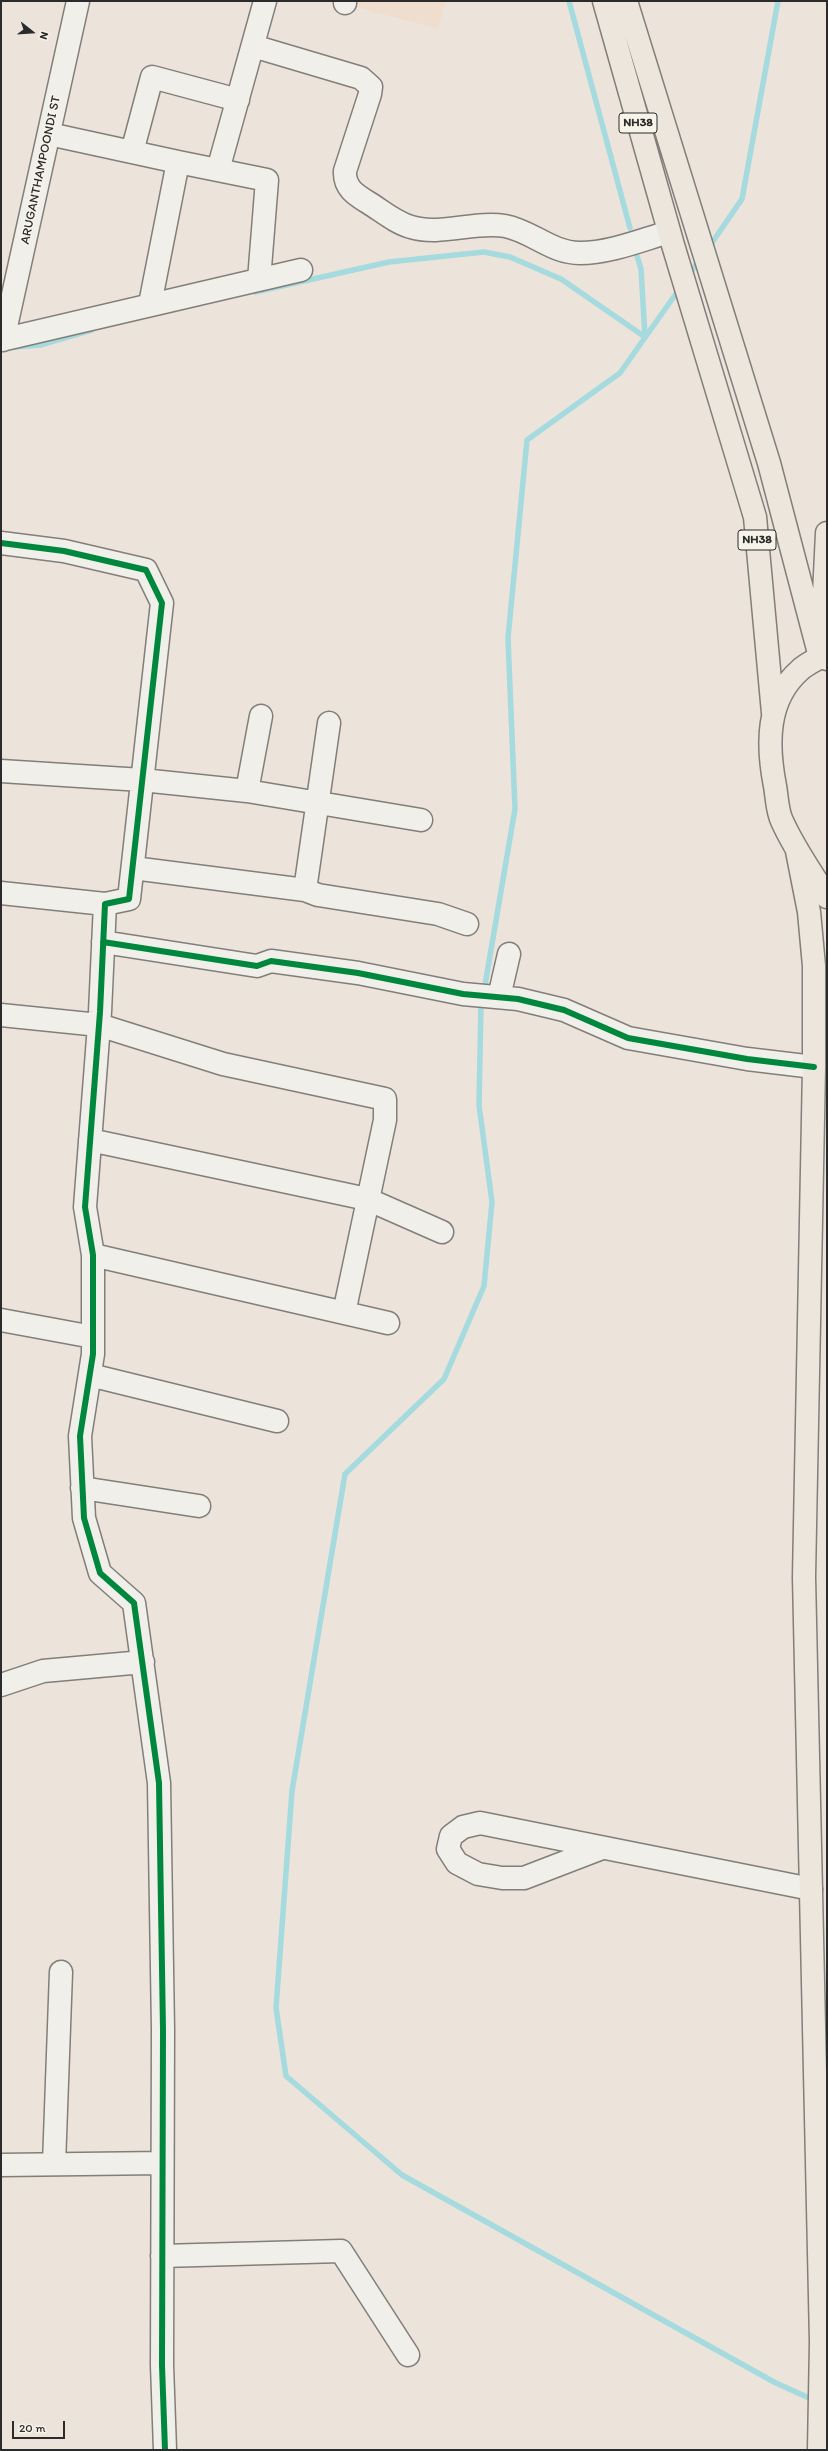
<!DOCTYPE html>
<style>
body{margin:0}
#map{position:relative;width:828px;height:2451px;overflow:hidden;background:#ece3da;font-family:Itim,sans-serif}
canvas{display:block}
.frame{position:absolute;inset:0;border:2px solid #2b2b2b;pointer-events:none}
.north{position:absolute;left:12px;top:12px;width:40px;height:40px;-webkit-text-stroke:3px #f7f3e8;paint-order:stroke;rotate:107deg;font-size:11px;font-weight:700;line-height:16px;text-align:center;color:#2b2b2b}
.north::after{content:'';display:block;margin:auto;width:14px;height:18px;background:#2b2b2b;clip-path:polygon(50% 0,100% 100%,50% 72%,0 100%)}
.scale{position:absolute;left:12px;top:2421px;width:53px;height:18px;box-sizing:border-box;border:2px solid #2b2b2b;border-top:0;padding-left:5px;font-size:12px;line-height:14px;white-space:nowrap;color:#2b2b2b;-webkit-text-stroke:3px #f7f3e8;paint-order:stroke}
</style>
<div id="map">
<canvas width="828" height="2451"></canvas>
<div class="frame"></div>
<div class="north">N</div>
<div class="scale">20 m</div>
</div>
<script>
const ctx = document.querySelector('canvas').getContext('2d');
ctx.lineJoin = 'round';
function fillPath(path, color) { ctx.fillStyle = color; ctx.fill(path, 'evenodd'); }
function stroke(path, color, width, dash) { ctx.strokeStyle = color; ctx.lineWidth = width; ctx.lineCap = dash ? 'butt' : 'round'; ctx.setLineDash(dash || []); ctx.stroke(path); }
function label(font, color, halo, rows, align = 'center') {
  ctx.font = font + ' Itim,sans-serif'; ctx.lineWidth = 3; ctx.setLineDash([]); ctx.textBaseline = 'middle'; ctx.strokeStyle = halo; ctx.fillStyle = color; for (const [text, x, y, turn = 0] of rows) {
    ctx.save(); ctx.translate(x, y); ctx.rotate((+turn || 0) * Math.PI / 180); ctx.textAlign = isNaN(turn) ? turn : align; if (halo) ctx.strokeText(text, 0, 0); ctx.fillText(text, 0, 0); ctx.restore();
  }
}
const built = new Path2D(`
 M334 1H446L438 29Z`);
const stream = new Path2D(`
 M569 1 630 228
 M709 247 742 199 778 1
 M637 256 641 269 645 337
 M688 276 700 259
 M255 292 389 262 484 252 510 257 561 279 645 337
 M15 347 40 345 92 330
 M485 985 515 809 508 638 527 440 620 373 680 288
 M481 1004 479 1105 492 1202 484 1286 444 1379 345 1474 292 1791 276 2008 286 2076 402 2175 774 2382 809 2398`);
const minor = new Path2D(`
 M345 3V1
 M253 46 361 78 371 87 370 94 345 171C344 188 356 195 369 203 382 211 396 223 411 227 440 236 475 221 505 226 532 231 551 253 580 253 610 253 641 240 669 232
 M49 134 178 162 150 304
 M132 152 152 77 238 100
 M178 162 267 180 259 280
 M218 170 265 1
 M1 340 301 270
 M3 340 78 1
 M1 543 64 551 146 570 162 603 129 899 105 904 100 1012 85 1207 93 1255V1354L80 1436 84 1518 100 1573 134 1603 159 1783 163 2030 162 2365 165 2450
 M1 771 142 780 247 791 421 820
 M247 791 261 716
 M133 868 305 890 318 895 438 914 467 924
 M305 890 329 723
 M1 893 105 904
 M103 942 257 966 271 961 358 973 463 994 518 999 564 1010 628 1038 747 1059 814 1067
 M499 997 509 954
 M1 1015 99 1025 223 1064 385 1099V1120L344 1313
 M90 1140 367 1199 442 1232
 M93 1255 388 1323
 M1 1320 93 1337
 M90 1375 277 1421
 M82 1488 199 1506
 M1 1685 43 1671 143 1662
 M602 1848 524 1878H502L478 1874 457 1863 448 1849 451 1836 463 1827 480 1823 811 1889
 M54 2164 61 1972
 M1 2165 162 2163
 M162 2256 341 2251 408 2355`);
const highway = new Path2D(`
 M604 1 673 245 755 517 773 713
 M626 1 769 463 820 657
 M822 636 827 533
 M827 659 820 657C814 661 805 665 800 670 766 700 767 745 775 786 777 797 777 811 782 821 794 848 811 872 827 897
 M797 851 809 912 814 966V1067L804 1577 821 2342 819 2450`);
const cycleway = new Path2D(`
 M1 543 64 551 146 570 162 603 129 899 105 904 100 1012 85 1207 93 1255V1354L80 1436 84 1518 100 1573 134 1603 159 1783 163 2030 162 2365 165 2450
 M103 942 257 966 271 961 358 973 463 994 518 999 564 1010 628 1038 747 1059 814 1067`);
const shields = [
 [638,123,38],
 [757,540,38]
];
const shieldNames = [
 ["NH38",638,123],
 ["NH38",757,540]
];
const streetNames = [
 ["ARUGANTHAMPOONDI ST",41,170,-78]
];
fillPath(built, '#efddcd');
stroke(stream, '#a5dadf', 5.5);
stroke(minor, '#827e7a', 25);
stroke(highway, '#827e7a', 25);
stroke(minor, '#f1efea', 22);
stroke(highway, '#ece6dd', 22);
stroke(cycleway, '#00873e', 6);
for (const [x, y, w] of shields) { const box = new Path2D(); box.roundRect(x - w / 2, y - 10, w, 20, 3); ctx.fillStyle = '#f7f3e8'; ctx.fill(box); stroke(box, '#2b2b2b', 1); }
label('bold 12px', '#2b2b2b', null, shieldNames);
label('13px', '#2b2b2b', '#f7f3e8', streetNames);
</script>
